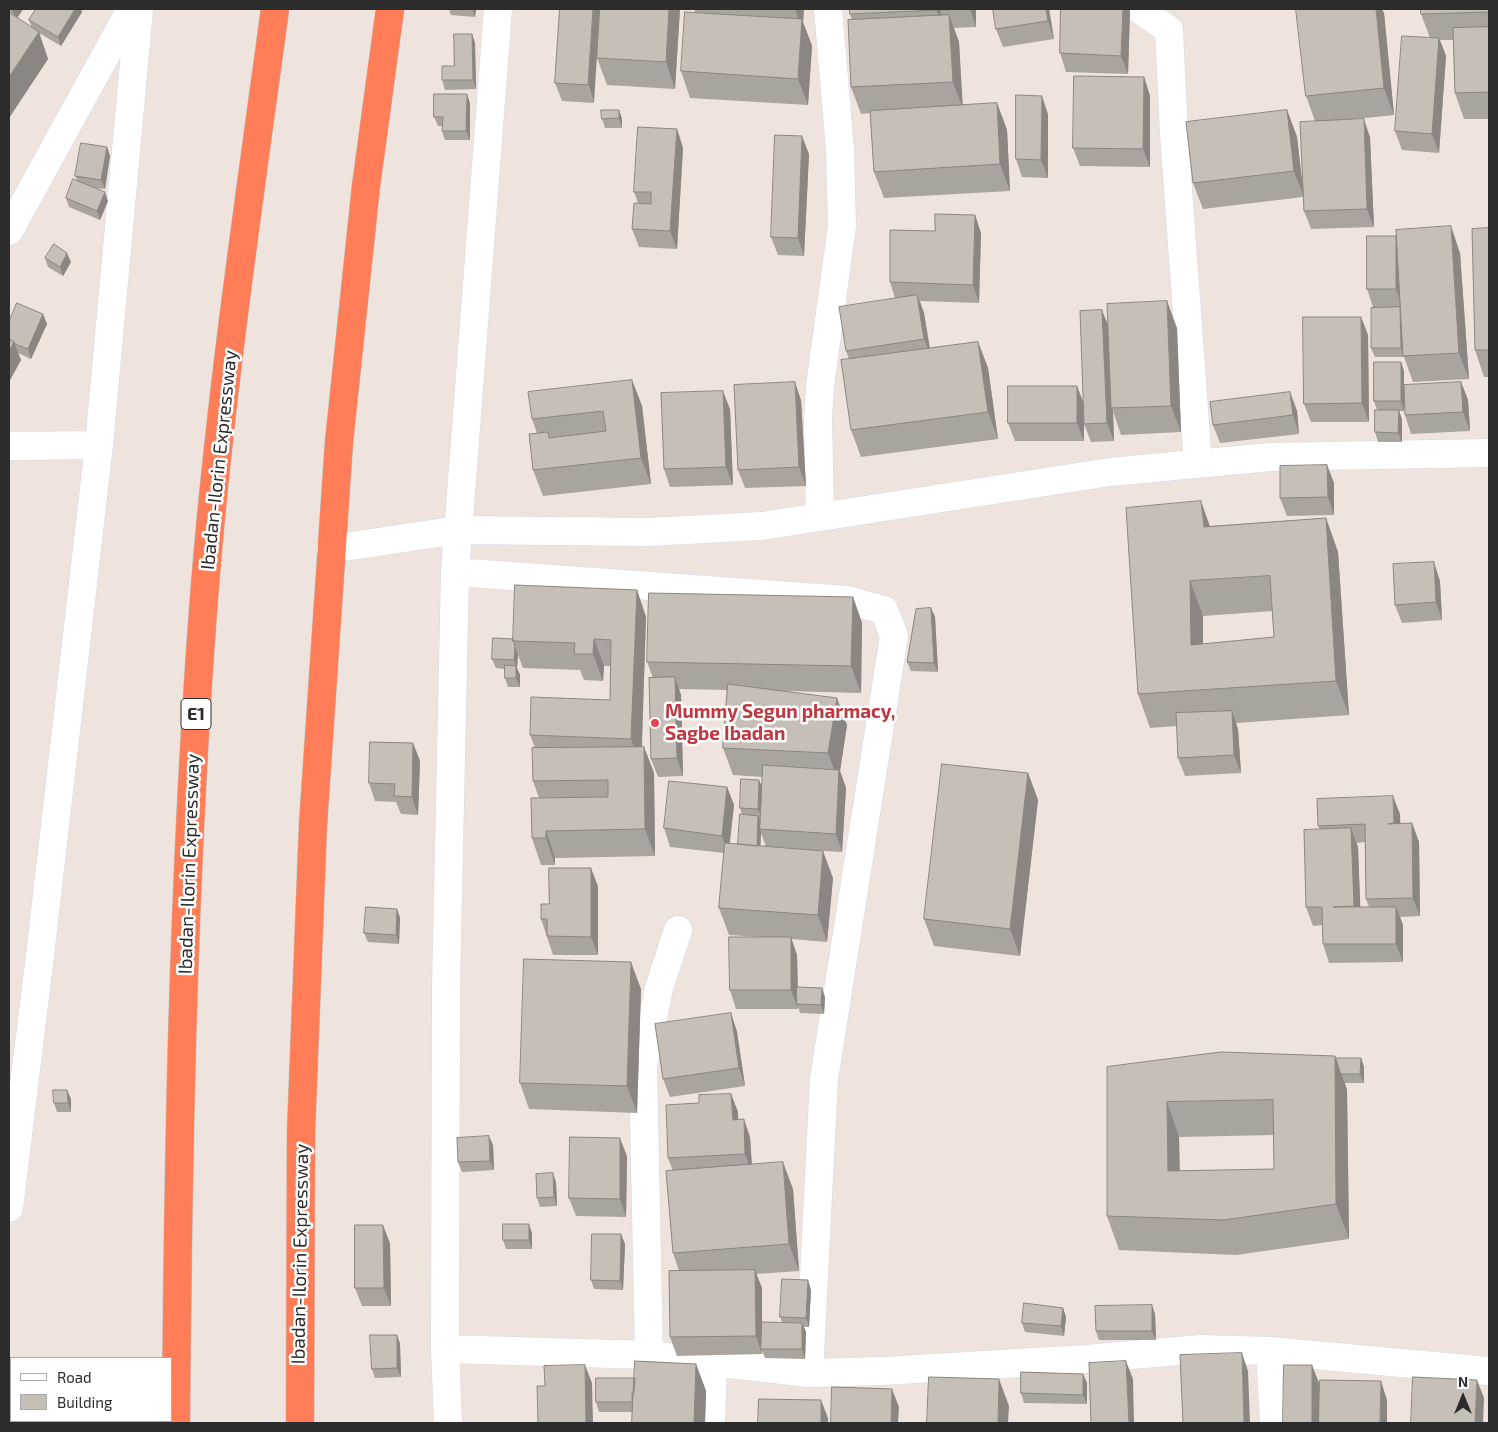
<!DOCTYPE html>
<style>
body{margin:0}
#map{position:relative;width:1498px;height:1432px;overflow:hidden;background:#efe3dd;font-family:"Exo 2",sans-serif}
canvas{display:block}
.frame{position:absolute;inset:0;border:10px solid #2c2c2c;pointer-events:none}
.legend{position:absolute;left:10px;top:1357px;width:162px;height:65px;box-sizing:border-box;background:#fff;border:1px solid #ababab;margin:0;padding:6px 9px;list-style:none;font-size:15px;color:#2c2c2c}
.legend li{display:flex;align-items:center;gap:10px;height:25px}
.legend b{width:25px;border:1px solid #ababab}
.north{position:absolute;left:1438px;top:1372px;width:50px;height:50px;-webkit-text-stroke:4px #fff;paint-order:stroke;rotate:0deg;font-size:14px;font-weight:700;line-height:20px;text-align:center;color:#2c2c2c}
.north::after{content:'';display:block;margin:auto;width:18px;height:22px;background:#2c2c2c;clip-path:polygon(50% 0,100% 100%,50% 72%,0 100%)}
</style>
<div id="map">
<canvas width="1498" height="1432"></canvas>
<div class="frame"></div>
<ul class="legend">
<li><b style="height:6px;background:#fff"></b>Road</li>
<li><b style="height:14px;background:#c6bfb8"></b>Building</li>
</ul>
<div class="north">N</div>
</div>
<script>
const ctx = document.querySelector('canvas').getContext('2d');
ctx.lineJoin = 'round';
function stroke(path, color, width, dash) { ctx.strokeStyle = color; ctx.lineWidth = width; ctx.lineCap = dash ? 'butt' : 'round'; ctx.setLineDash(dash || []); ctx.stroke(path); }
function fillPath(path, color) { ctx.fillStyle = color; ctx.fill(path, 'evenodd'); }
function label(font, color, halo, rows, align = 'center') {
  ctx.font = font + ' "Exo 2",sans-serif'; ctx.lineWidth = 5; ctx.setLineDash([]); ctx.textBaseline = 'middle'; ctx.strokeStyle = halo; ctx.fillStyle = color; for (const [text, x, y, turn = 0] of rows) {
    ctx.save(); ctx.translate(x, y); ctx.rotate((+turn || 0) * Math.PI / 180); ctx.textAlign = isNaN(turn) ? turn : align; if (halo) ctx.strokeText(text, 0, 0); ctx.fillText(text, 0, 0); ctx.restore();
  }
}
const minor = new Path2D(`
 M1139 9 1169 30 1174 134 1198 464
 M9 231 131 9
 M9 446 99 445
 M820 517 818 419 820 386 842 226 840 149 828 9
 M331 549 458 530 648 532 762 526 1110 472 1270 457 1489 453
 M455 572 847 600 884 610 894 636 824 1079 809 1373
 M9 1208 39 964 99 445 139 9
 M445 1349 649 1355 809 1373 883 1371 1086 1359 1201 1349 1270 1351 1489 1371
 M1270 1351 1274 1423
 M649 1355 643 1067 659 988 678 930
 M448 1423 445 1349 446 987 455 572 498 9
 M711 1423 713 1362`);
const motorway = new Path2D(`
 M176 1423C178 1152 183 881 203 611 218 409 248 209 275 9
 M300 1423 301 1133 313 825 339 442 366 186 390 9`);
const wall = new Path2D(`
 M9 9H23L17 18 32 28 29 20 36 9H81L82 12 61 46 39 33 48 59 9 118Z
 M449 9H476L475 17 451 15Z
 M560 9 594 103 562 101 555 83Z
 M600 9H680L675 89 607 85 597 58Z
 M694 9H804L803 22 812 46 808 105 690 98 681 71 695 12Z
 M850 9H976V27L954 28 959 42 962 106 997 103 1007 130 1010 191 884 198 874 172 870 113 861 114 851 87 852 20 850 14Z
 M1049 9 1054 39 1003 47 996 29Z
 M1061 9H1130L1128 74 1066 72 1060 53Z
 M1489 9V119H1464L1455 93 1453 40H1440L1446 56 1439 153 1402 150 1395 131 1430 38 1421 14Z
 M1384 13 1394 115 1346 120 1370 137 1374 227 1311 229 1304 211 1303 197 1203 209 1193 183 1287 110 1297 137 1303 190 1315 121 1306 96Z
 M472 34 475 43 476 89 445 90 442 80 454 66Z
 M1144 77 1150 96V167L1080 166 1073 148Z
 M470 103V140H445L442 131V126H438L434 117Z
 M619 110 622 119V128H605L602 119Z
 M1048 114V178L1022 177 1016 159Z
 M677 129 683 148 677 249 639 247 632 229 638 203 634 192Z
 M107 147 110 156 105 189 94 188 108 201 100 220 69 207 66 198 77 180 75 176Z
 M809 154 804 256 778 255 771 237Z
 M975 215 981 233 979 303 920 301 924 313 930 348 978 342 988 368 998 439 861 457 851 430 849 359 846 351 895 298 890 282 935 231Z
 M1489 228V377H1484L1475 350Z
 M1460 253 1469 379 1413 382 1404 357H1375L1371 348 1373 307 1367 289Z
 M45 258 71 262 63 276 48 267Z
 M1102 310 1108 326 1177 328 1181 432 1121 435 1113 411 1114 441 1091 442 1084 424V410V441H1015L1008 423 1083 403Z
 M43 314 47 324 31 359 18 353 21 360 9 382V322Z
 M1361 317 1368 335 1369 422H1311L1304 404Z
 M1401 362 1404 371V385L1461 382 1468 400 1470 431 1411 434 1405 415 1404 400V411H1399L1402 420V442H1378L1375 432 1377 410 1374 401Z
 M632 380 642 406 651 484 543 496 533 470 537 433 532 419Z
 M1290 392 1297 411 1299 434 1220 443 1213 425Z
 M801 400 806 486 745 488 738 470Z
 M730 409 733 485 670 487 664 469Z
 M1327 465 1334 483V515L1287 516 1280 498Z
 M1326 518 1338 552 1349 715 1236 723 1238 729 1241 773 1185 776 1178 758 1177 726 1150 728 1138 694 1210 526ZM1272 611 1274 637 1203 644V616Z
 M1440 581 1442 620 1402 623 1395 605Z
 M637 590 646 617 642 747H644L654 773 655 856 555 858V865H541L532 838 539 798 533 781 535 748 530 735 610 700 611 666H604L603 681 584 680 580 670 523 668 518 655 517 668 520 675V687H508L505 678V669L496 668 492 659 513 639Z
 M853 597 862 623 861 693 785 691 847 725 840 771 846 788 842 852 791 849 833 878 827 942 791 939 797 955 798 987 825 997 824 1014 800 1013 798 1006V1009H736L730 990 760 937 729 935 719 908 724 853 670 847 664 828 727 787 734 805 730 844H738L742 814 740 808 762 787 763 777 733 775 723 748 727 690 679 689 681 695 683 776 658 777 651 759 653 678 647 662ZM761 833 766 847 760 846Z
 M931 608 935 617 938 672 911 671 907 662Z
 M413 743 420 761 418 815 401 814 396 802 375 801 369 783Z
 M1028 773 1038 800 1020 956 934 946 924 919Z
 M1400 814V824L1412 823 1419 842 1420 916 1400 917 1403 925V962L1329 963 1323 944 1322 925 1313 926 1306 907 1320 829 1318 826ZM1365 842 1366 899 1369 907H1360L1358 847 1356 843Z
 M598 886V955H553L541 919 549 904Z
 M397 909 400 918 399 944 368 942 364 933Z
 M641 989 637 1113 529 1109 520 1083Z
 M731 1013 737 1032 745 1086 670 1097 663 1079Z
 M1335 1056 1336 1058H1361L1364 1067V1083H1345L1347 1090 1349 1239 1236 1255 1119 1250 1107 1216V1067ZM1273 1135 1274 1169 1180 1171 1179 1137Z
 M67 1090 71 1099V1112H57L54 1103Z
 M731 1094 738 1112V1119L750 1137 752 1164 793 1189 799 1271 756 1274 762 1288V1322H782L780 1317 811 1290 809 1327H804L806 1332 805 1359 765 1358 762 1351V1354L677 1356 670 1337 679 1271 673 1253V1171L668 1158 699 1103Z
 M493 1145 494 1170 462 1172 458 1162Z
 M627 1156 626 1217 576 1216 569 1198Z
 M556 1182 557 1206 540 1207 537 1198Z
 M532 1233V1249H506L503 1240Z
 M390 1243 391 1306H362L355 1288Z
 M625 1244 623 1290 594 1289 591 1280Z
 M1063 1308 1066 1317 1064 1336 1025 1332 1022 1323Z
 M1155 1314 1156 1340H1099L1096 1331Z
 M397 1335 400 1344 401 1377 375 1378 372 1369Z
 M696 1364 706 1391 705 1423H632L633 1412H599L596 1402 635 1378Z
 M1083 1374 1087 1383V1404L1024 1403 1021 1393Z`);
const shadedWall = new Path2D(`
 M12 9H23L16 20Z
 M75 9H81L82 12 61 46 58 37Z
 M472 9H476L475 17Z
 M593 9H600L594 103 588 85Z
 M669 9H680L675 89 666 62Z
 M795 9H804L803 22 812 46 808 105 798 79 801 28Z
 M936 9H942L940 10 942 16 943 29Z
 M970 9H976V27Z
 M1046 9H1049L1054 39 1048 21Z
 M1123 9H1130L1128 74 1121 56Z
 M1376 9H1382L1384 13 1394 115 1384 88Z
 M949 15 959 42 963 109 953 82Z
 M39 32 48 59 9 118V77Z
 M472 34 475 43 476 89 473 80Z
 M1439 38 1446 56 1439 153 1432 134Z
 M1144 77 1150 96V167L1143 149Z
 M467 94 470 103V140L466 131Z
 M1042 96 1048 114V178L1041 160Z
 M997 103 1007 130 1010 191 1000 164Z
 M619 110 622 119V128L619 118Z
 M1287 110 1297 137 1304 197 1294 171Z
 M1364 119 1370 137 1374 227 1367 209Z
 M677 129 683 148 677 249 670 231Z
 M802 136 809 154 804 256 798 238Z
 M107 147 110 156 105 189 101 180Z
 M105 192 108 201 100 220 97 211Z
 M975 215 981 233 979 303 973 285Z
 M1451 226 1460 253 1469 379 1459 353Z
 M1396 236 1402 307 1396 289Z
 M67 253 71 262 63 276 60 267Z
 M917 295 924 313 931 357 924 339Z
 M1167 301 1177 328 1181 432 1171 406Z
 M1401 307 1404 316 1405 357 1401 348Z
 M1102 310 1109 328 1111 408 1113 411 1114 441 1107 423Z
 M43 314 47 324 31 359 28 349Z
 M1361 317 1368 335 1369 422 1362 403Z
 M14 342 21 360 9 382V351Z
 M978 342 988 368 998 439 988 412Z
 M1401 362 1404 371V411L1401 401Z
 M632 380 642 406 651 484 641 458Z
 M795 382 801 400 806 486 799 467Z
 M1461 382 1468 400 1470 431 1463 412Z
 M1077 386 1084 404V441L1077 423Z
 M723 391 730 409 733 485 726 467Z
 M1290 392 1297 411 1299 434 1293 415Z
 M1399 410 1402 420V442L1398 433Z
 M1327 465 1334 483V515L1328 497Z
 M1201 501 1213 535 1204 527Z
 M1326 518 1338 552 1349 715 1336 681Z
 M1434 562 1440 581 1442 620 1436 602Z
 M1190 581 1203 616V679L1191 645Z
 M637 590 646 617 641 766 631 739Z
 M853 597 862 623 861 693 851 666Z
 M931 608 935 617 938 672 934 663Z
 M594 639 604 666 603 681 593 654Z
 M515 646 518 655 517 668 520 675V687L516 678V667L514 660Z
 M675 677 681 695 683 776 677 758Z
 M837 698 847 725 840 771 846 788 842 852 836 834 838 780 828 753Z
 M1232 711 1238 729 1241 773 1234 755Z
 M413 743 420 761 418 815 412 797Z
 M644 747 654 773 655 856 645 829Z
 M1028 773 1038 800 1020 956 1010 929Z
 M759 780 763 789 762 818 758 809Z
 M727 787 734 805 728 854 722 836Z
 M1393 796 1400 814 1401 841 1394 823Z
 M758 816 762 825 760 829 761 833 760 857 756 848Z
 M1412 823 1419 842 1420 916 1413 898Z
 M1351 828 1358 847 1361 924 1354 906Z
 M546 831 555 858V865L546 838Z
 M823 851 833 878 827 942 818 915Z
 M591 868 598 886V955L591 937Z
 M1396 907 1403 925V962L1396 944Z
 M397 909 400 918 399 944 396 935Z
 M791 937 797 955 798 1004H797L798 1009 791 990Z
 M631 962 641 989 637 1113 627 1086Z
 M822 988 825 997 824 1014 821 1005Z
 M731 1013 737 1032 745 1086 739 1068Z
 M1335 1056 1347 1090 1349 1239 1336 1204Z
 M1361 1058 1364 1067V1083L1360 1074Z
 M67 1090 71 1099V1112L68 1103Z
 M731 1094 738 1112 739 1138 733 1120Z
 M1167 1102 1179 1137 1180 1206 1168 1171Z
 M744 1119 750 1137 752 1172 745 1154Z
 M489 1136 493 1145 494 1170 490 1161Z
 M620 1138 627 1156 626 1217 620 1199Z
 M783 1162 793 1189 799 1271 789 1244Z
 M553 1173 556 1182 557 1206 554 1197Z
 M529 1224 532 1233V1249L529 1240Z
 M383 1225 390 1243 391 1306 384 1288Z
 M621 1234 625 1244 623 1290 620 1281Z
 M755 1270 762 1288V1349H761L762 1354 756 1336Z
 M808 1280 811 1290 809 1327 806 1318Z
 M1152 1305 1155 1314 1156 1340 1152 1331Z
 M1063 1308 1066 1317 1064 1336 1061 1326Z
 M802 1323 806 1332 805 1359 802 1349Z
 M397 1335 400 1344 401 1377 397 1368Z
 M1242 1353 1248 1371 1250 1423H1244Z
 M1126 1361 1133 1379 1134 1423H1129Z
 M696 1364 706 1391 705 1423H694Z
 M585 1365 592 1383 593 1423H586Z
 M1312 1365 1319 1383V1423H1312Z
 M1083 1374 1087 1383V1404L1083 1395Z
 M999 1379 1009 1406 1008 1423H998Z
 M1477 1380 1484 1398 1483 1423H1475Z
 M1381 1381 1387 1400V1423H1380Z
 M892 1389 899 1407 898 1423H891Z
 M821 1400 828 1418V1423H821Z`);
const building = new Path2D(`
 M36 9H75L58 37 29 20Z
 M560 9H593L588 85 555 83Z
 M600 9H669L666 62 597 58Z
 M850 9H936V10L850 14Z
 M940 9H970L940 10Z
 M993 9H1046L1048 21 996 29Z
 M1061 9H1123L1121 56 1060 53Z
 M1296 9H1376L1384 88 1306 96Z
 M1421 9H1489V12L1421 14Z
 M9 12 39 32 9 77Z
 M685 12 802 19 798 79 681 71Z
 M949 15 953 82 851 87 848 20Z
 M1489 27V92L1455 93 1453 28Z
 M454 34H472L473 80H442V66H454Z
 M1402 36 1439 38 1432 134 1395 131Z
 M1074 76 1144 77 1143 149 1073 148Z
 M434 94H467L466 131H442L443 117H434Z
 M1016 95 1042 96 1041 160 1016 159Z
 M997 103 1000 164 874 172 870 111Z
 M601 110H619V118L602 119Z
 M1287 110 1294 171 1193 183 1186 122Z
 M1364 119 1367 209 1304 211 1300 122Z
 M638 127 677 129 670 231 632 229 634 203 651 204V192H634Z
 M775 135 802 136 798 238 771 237Z
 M81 143 107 147 101 180 75 176Z
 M73 179 105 192 97 211 66 198Z
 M935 214 975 215 973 285 890 282V230L935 231Z
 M1451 226 1459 353 1403 356 1396 230Z
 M1489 228V350H1475L1472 229Z
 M1367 236H1396V289H1367Z
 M54 244 67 253 60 267 45 258Z
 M917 295 924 339 846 351 839 307Z
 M1167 301 1171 406 1111 408 1107 304Z
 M17 303 43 314 28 349 15 344 14 342 9 339V322Z
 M1400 307 1401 348H1371V308Z
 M1102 310 1107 423 1084 424 1080 311Z
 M1303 317H1361L1362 403 1304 404Z
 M9 339 14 342 9 351Z
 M978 342 988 412 851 430 841 360Z
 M1374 362H1401V401H1374Z
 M632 380 641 458 533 470 529 434 548 432 549 438 606 431 603 411 532 419 528 392Z
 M795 382 799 467 738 470 734 385Z
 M1461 382 1463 412 1405 415 1404 385Z
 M1008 386H1077V423H1008Z
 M723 391 726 467 664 469 661 393Z
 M1290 392 1293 415 1213 425 1210 402Z
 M1375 410H1399L1398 433 1375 432Z
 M1327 465 1328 497 1280 498V466Z
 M1201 501 1204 527 1326 518 1336 681 1138 694 1126 508ZM1270 576 1274 637 1191 645 1190 581Z
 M1434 562 1436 602 1395 605 1393 564Z
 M515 585 637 590 631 739 530 735 531 697 610 700 611 640 594 639 593 654H574L575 643 513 641Z
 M649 593 853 597 851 666 647 662Z
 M931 608 934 663 907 662 916 609Z
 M493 638 513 639 515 646 514 660 492 659Z
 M505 665 516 666V678H505Z
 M675 677 677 758 651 759 649 678Z
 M728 684 837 698 828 753 723 748Z
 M1232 711 1234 755 1178 758 1176 713Z
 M370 742 413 743 412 797 394 796 395 784 369 783Z
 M644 747 645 829 546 831V838H532L531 798 608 797V780L533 781 532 748Z
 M942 764 1028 773 1010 929 924 919Z
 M763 765 839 770 836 834 760 829Z
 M741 779 759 780 758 809 740 808Z
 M669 781 727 787 722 836 664 828Z
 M1393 796 1394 823 1388 824 1412 823 1413 898 1366 899 1365 824 1318 826 1317 799Z
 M740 814 758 816 757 846 738 844Z
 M1351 828 1354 906 1333 907H1396V944H1323L1322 907H1306L1304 830Z
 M725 843 823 851 818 915 719 908Z
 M549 868H591V937L547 936V919H541V904H549Z
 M366 907 397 909 396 935 364 933Z
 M729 937H791V990H730Z
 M524 959 631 962 627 1086 520 1083Z
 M797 987 822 988 821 1005 797 1004Z
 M731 1013 739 1068 663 1079 655 1024Z
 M1221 1052 1335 1056 1336 1204 1224 1220 1107 1216V1067ZM1273 1100 1274 1169 1168 1171 1167 1102Z
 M1336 1058H1361L1360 1074H1341Z
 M53 1090H67L68 1103H54Z
 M731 1094 733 1120 744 1119 745 1154 668 1158 666 1105 699 1103V1095Z
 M489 1136 490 1161 458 1162 457 1138Z
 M570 1137 620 1138V1199L569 1198Z
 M783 1162 789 1244 673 1253 666 1171Z
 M553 1173 554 1197 537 1198 536 1174Z
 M503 1224H529V1240H503Z
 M355 1225H383L384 1288H355Z
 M592 1234H621L620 1281 591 1280Z
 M755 1270 756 1336 670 1337 669 1271Z
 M782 1279 808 1280 806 1318 780 1317Z
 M1024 1303 1063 1308 1061 1326 1022 1323Z
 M1152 1305V1331H1096L1095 1306Z
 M762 1322 802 1323V1349H761Z
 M370 1335H397V1368L372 1369Z
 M1242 1353 1244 1423H1183L1180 1355Z
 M635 1361 696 1364 694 1423H632Z
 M1126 1361 1129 1423H1091L1089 1363Z
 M585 1365 586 1423H538L537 1386H545L544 1366Z
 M1284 1365H1312V1423H1283Z
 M1021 1372 1083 1374V1395L1021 1393Z
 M929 1377 999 1379 998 1423H927Z
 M1413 1377 1477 1380 1475 1423H1411Z
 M596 1378H635L634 1393H632V1402H596Z
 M1320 1380 1381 1381 1380 1423H1319Z
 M832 1387 892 1389 891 1423H831Z
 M759 1399 821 1400V1423H758Z`);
const markers = [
 [655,723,5,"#e0444e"]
];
const shields = [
 [196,714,30]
];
const shieldNames = [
 ["E1",196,714]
];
const streetNames = [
 ["Ibadan-Ilorin Expressway",219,460,-84],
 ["Ibadan-Ilorin Expressway",189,864,-88],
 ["Ibadan-Ilorin Expressway",300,1254,-89]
];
const healthNames = [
 ["Mummy Segun pharmacy,",665,712],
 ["Sagbe Ibadan",665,734]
];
stroke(minor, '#d2dae6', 29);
stroke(motorway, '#c4c4c4', 29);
stroke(minor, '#fff', 28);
stroke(motorway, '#ff7e58', 28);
fillPath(wall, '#aaa49e');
fillPath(shadedWall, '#8b8681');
fillPath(building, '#c6bfb8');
stroke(building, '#8b8681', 1);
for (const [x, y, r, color] of markers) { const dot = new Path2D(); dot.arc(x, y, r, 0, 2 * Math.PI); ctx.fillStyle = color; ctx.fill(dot); stroke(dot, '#fff', 2); }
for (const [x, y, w] of shields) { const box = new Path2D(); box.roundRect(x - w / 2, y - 15.5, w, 31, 4); ctx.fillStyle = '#fff'; ctx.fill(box); stroke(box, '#2c2c2c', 1); }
label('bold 18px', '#2c2c2c', null, shieldNames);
label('19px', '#2c2c2c', '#fff', streetNames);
label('bold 19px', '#be3a42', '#fff', healthNames, 'left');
</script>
